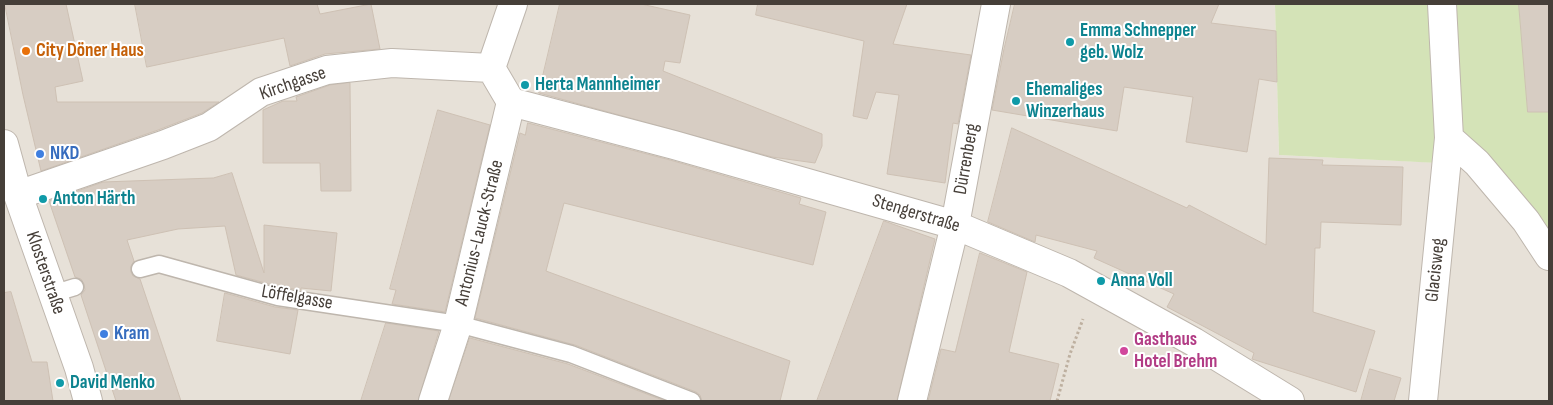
<!DOCTYPE html>
<meta charset="utf-8">
<style>
body{margin:0}
#map{position:relative;width:1553px;height:405px;overflow:hidden;background:#f3efea;font-family:"Sofia Sans Condensed",sans-serif}
canvas{display:block}
.frame{position:absolute;inset:0;border:5px solid #463f39;pointer-events:none}
</style>
<div id="map">
<canvas width="1553" height="405"></canvas>
<div class="frame"></div>
</div>
<script>
const ctx = document.querySelector('canvas').getContext('2d');
ctx.lineJoin = 'round';
function fillPath(path, color) { ctx.fillStyle = color; ctx.fill(path, 'evenodd'); }
function stroke(path, color, width, dash) { ctx.strokeStyle = color; ctx.lineWidth = width; ctx.lineCap = dash ? 'butt' : 'round'; ctx.setLineDash(dash || []); ctx.stroke(path); }
function label(font, color, halo, rows, align = 'center') {
  ctx.font = font + ' "Sofia Sans Condensed",sans-serif'; ctx.lineWidth = 4; ctx.setLineDash([]); ctx.textBaseline = 'middle'; ctx.strokeStyle = halo; ctx.fillStyle = color; for (const [text, x, y, turn = 0] of rows) {
    ctx.save(); ctx.translate(x, y); ctx.rotate((+turn || 0) * Math.PI / 180); ctx.textAlign = isNaN(turn) ? turn : align; if (halo) ctx.strokeText(text, 0, 0); ctx.fillText(text, 0, 0); ctx.restore();
  }
}
const residential = new Path2D(`
 M4 4H1275L1279 155 1463 164 1549 200V401H4Z`);
const green = new Path2D(`
 M1275 4H1549V256L1527 203 1498 166 1279 155Z`);
const building = new Path2D(`
 M5 4H66L83 81 55 87 57 102H219L202 113 158 130 41 171 23 95Z
 M135 4H317L320 14 371 4 380 49 325 54 290 66 284 38 147 67Z
 M560 4H641L690 15 680 63 665 61 663 71 822 134V146L815 163 772 157 539 93Z
 M758 4H907L893 44 971 55 958 124 953 123 945 183 887 174 899 95 876 92 867 119 853 116 864 41 756 15Z
 M1015 4H1219L1211 23 1276 31 1277 82 1259 79 1247 152 1186 142 1193 97 1124 87 1117 131 992 110 1004 49Z
 M1519 4H1549V112H1528Z
 M350 83 351 191H321L320 163H263V110L283 101H297L296 97 330 85Z
 M438 110 490 125 445 312 392 304 396 290 390 289Z
 M528 123 670 160 801 198 799 204 826 212 813 265 564 203 546 271 790 361 780 401H702L700 395 696 392 575 345 475 318 520 133 525 135Z
 M1012 128 1187 208 1189 205 1266 245 1269 158 1323 160 1322 165 1403 167 1401 225 1321 222 1320 248H1315L1313 312 1375 331 1356 392 1252 359 1254 353 1167 307 1174 294 1094 258 1097 251 1036 235 1035 242 988 222Z
 M232 173 264 273V225L337 233 331 291 301 288V290L280 287 236 275 225 226 178 229 127 240 134 261 131 266V272L133 276 140 279 181 401H116L81 295 85 290 84 284 81 279 75 277 49 201 103 182 213 178Z
 M884 221 935 239 897 401H817Z
 M980 253 1027 272 1009 352 1059 364 1050 401H928L941 349 955 352Z
 M11 292 32 362H47L53 401H4V293Z
 M225 293 275 307 298 310 290 354 217 341Z
 M386 323 439 331 418 401H361Z
 M470 338 568 364 665 401H449Z
 M1370 369 1401 378 1394 401H1361Z`);
const path = new Path2D(`
 M1057 401 1070 354 1083 319`);
const lane = new Path2D(`
 M140 269 159 264 278 297 458 324 571 354 692 401
 M52 294 75 287`);
const street = new Path2D(`
 M1442 4 1449 138 1477 163 1526 221 1549 256
 M491 68 513 4
 M511 102 674 145 955 225 1069 273 1194 342 1290 401
 M4 144 18 195 79 368 88 401
 M18 195 163 145 209 127 261 92 327 70 392 63 491 68
 M433 401 458 324 511 102 491 68
 M912 401 955 225 996 4
 M1423 401 1449 138`);
const markers = [
 [1070,42,5,"#0f9aa8"],
 [26,51,5,"#e8710a"],
 [525,85,5,"#0f9aa8"],
 [1016,101,5,"#0f9aa8"],
 [40,154,5,"#3f7fe0"],
 [43,199,5,"#0f9aa8"],
 [1101,281,5,"#0f9aa8"],
 [104,334,5,"#3f7fe0"],
 [1124,351,5,"#d1479c"],
 [60,383,5,"#0f9aa8"]
];
const cultureNames = [
 ["Emma Schnepper",1080,31],
 ["geb. Wolz",1080,53],
 ["Herta Mannheimer",535,85],
 ["Ehemaliges",1026,90],
 ["Winzerhaus",1026,112],
 ["Anton Härth",53,199],
 ["Anna Voll",1111,281],
 ["David Menko",70,383]
];
const foodNames = [
 ["City Döner Haus",36,51]
];
const streetNames = [
 ["Kirchgasse",293,84,-19],
 ["Dürrenberg",967,159,-80],
 ["Stengerstraße",916,214,17],
 ["Antonius-Lauck-Straße",480,233,-76],
 ["Glacisweg",1436,270,-84],
 ["Klosterstraße",45,273,71],
 ["Löffelgasse",297,298,10]
];
const shopNames = [
 ["NKD",50,154],
 ["Kram",114,334]
];
const hotelNames = [
 ["Gasthaus",1134,340],
 ["Hotel Brehm",1134,362]
];
fillPath(residential, '#e7e1d8');
fillPath(green, '#d4e3b7');
fillPath(building, '#d7cdc3');
stroke(building, '#cec1b4', 1);
stroke(lane, '#beb6ad', 19);
stroke(street, '#beb6ad', 30);
stroke(path, '#beb0a0', 3, [2.5, 2.5]);
stroke(lane, '#fff', 16);
stroke(street, '#fff', 28);
for (const [x, y, r, color] of markers) { const dot = new Path2D(); dot.arc(x, y, r, 0, 2 * Math.PI); ctx.fillStyle = color; ctx.fill(dot); stroke(dot, '#fff', 2); }
label('bold 19px', '#0d838f', '#fff', cultureNames, 'left');
label('bold 19px', '#c56008', '#fff', foodNames, 'left');
label('19px', '#463f39', '#fff', streetNames);
label('bold 19px', '#366cbe', '#fff', shopNames, 'left');
label('bold 19px', '#b23c85', '#fff', hotelNames, 'left');
</script>
